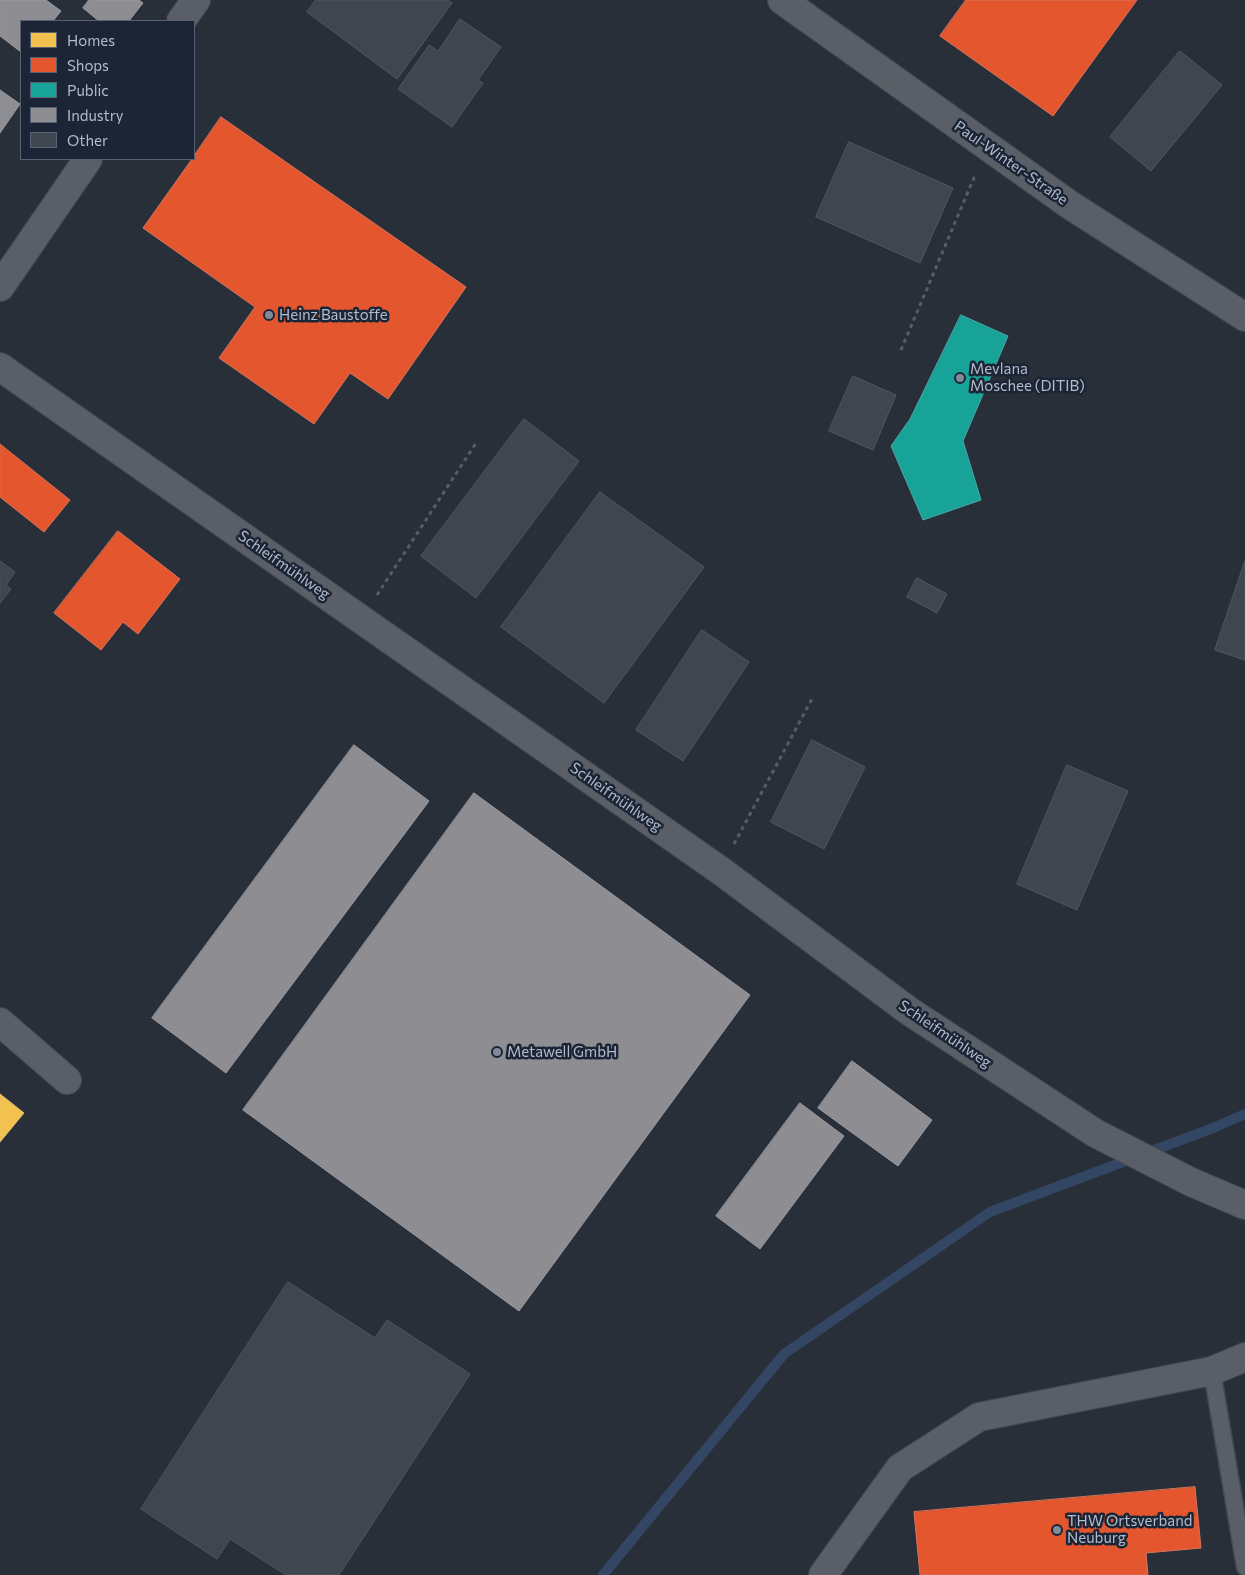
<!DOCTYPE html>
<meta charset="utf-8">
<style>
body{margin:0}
#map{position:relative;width:1245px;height:1575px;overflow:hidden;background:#292f39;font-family:Commissioner,sans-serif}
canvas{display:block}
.legend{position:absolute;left:20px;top:20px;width:175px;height:140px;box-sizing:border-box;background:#1b2535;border:1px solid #576171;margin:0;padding:6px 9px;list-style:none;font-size:15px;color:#b2bbcb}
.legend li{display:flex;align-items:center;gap:10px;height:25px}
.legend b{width:25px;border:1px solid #576171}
</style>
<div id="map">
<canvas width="1245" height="1575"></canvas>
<ul class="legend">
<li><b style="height:14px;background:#f2c14e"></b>Homes</li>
<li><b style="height:14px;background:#e4572e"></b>Shops</li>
<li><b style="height:14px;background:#17a398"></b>Public</li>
<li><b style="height:14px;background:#8d8d92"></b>Industry</li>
<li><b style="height:14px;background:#40464f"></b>Other</li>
</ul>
</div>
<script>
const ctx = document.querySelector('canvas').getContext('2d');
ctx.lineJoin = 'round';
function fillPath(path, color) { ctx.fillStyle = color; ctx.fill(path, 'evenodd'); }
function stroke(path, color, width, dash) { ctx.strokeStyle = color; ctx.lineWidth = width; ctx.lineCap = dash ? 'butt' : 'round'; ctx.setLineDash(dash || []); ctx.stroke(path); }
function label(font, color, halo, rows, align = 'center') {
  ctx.font = font + ' Commissioner,sans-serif'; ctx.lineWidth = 5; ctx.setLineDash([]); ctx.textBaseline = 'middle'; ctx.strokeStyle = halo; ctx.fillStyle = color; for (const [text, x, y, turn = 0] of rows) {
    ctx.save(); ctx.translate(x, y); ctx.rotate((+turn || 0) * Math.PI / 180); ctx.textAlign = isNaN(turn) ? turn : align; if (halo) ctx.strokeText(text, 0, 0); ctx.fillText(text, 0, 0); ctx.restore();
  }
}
const homes = new Path2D(`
 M0 1094 24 1113 0 1142Z`);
const shops = new Path2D(`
 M966 0H1137L1053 116 940 36Z
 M221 117 466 287 388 399 350 373 314 424 219 358 255 307 143 228 192 159H194V156Z
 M0 444 70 500 44 532 0 497Z
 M118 531 180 579 138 634 123 622 101 650 54 613Z
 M1195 1487 1201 1548 1146 1553 1148 1575H920L914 1512Z`);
const public = new Path2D(`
 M961 315 1008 336 963 441 981 500 923 520 891 446 910 419Z`);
const industry = new Path2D(`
 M0 0H46L61 11 53 21H21V52L0 36Z
 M89 0H139L143 3 129 21H99L83 8Z
 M0 90 20 104 0 133Z
 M354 745 429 801 226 1073 152 1018Z
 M474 793 750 995 519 1311 243 1110Z
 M852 1061 932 1120 898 1166 818 1108Z
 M800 1103 844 1136 760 1249 716 1216Z`);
const stream = new Path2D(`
 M603 1575 784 1354 990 1212 1213 1128 1245 1114`);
const building = new Path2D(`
 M316 0H448L452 3 397 79 307 12Z
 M460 19 501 47 478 80 483 83 452 127 398 89 429 45 438 51Z
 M1180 51 1222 85 1151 171 1110 137Z
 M849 142 953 188 920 263 816 217Z
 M853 376 896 395 873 450 829 431Z
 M524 419 579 461 476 598 421 556Z
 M600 492 704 567 604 703 501 627Z
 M0 561 15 572 6 585 11 589 0 603Z
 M1245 561V660L1215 650Z
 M917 578 947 594 937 613 907 597Z
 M702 630 749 662 683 761 636 730Z
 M812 740 865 767 824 849 771 822Z
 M1067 765 1128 791 1077 910 1017 884Z
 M288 1282 375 1338 387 1320 470 1374 339 1575H286L230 1539 217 1559 141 1509Z`);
const path = new Path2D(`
 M901 350 976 173
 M377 595 476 443
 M734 844 813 697`);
const service = new Path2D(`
 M1212 1371 1245 1567`);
const minor = new Path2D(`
 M782 0 1070 205 1245 317
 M181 21 196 0
 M0 287 88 159
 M0 367 721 871 909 1011 1095 1133 1191 1182 1245 1205
 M0 1022 67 1080
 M823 1575 900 1468 979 1417 1212 1371 1245 1357`);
const markers = [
 [269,315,5,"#828a98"],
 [960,378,5,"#828a98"],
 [497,1052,5,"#828a98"],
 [1057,1530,5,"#828a98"]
];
const streetNames = [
 ["Paul-Winter-Straße",1011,163,35],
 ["Schleifmühlweg",284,565,35],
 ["Schleifmühlweg",616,797,35],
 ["Schleifmühlweg",945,1034,34]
];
const poiNames = [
 ["Heinz Baustoffe",279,315],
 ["Mevlana",970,369],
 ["Moschee (DITIB)",970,386],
 ["Metawell GmbH",507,1052],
 ["THW Ortsverband",1067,1521],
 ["Neuburg",1067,1538]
];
fillPath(homes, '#f2c14e');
stroke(homes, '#dfbf74', 1);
fillPath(shops, '#e4572e');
stroke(shops, '#d5755d', 1);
fillPath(public, '#17a398');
stroke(public, '#46aaa7', 1);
fillPath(industry, '#8d8d92');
stroke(industry, '#989ba3', 1);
stroke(stream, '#334765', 10);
fillPath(building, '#40464f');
stroke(building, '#515761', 1);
stroke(service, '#454a52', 19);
stroke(minor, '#454a52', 30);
stroke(path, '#575d64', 3, [4, 4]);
stroke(service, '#595e67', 16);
stroke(minor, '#595e67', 28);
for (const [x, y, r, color] of markers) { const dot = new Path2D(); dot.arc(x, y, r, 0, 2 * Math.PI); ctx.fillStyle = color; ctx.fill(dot); stroke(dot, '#1b2535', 2); }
label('15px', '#b2bbcb', '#1b2535', streetNames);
label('15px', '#b2bbcb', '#1b2535', poiNames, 'left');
</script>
